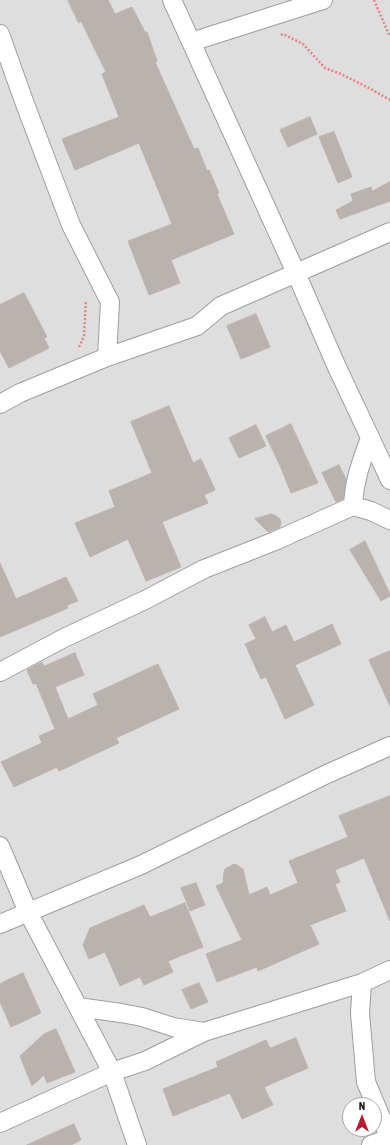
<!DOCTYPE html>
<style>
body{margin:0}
#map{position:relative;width:390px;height:1145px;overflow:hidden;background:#f0ede9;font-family:"Asap Condensed",sans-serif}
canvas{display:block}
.north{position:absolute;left:342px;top:1097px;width:40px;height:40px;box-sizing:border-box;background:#fff;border:1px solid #a6a6a6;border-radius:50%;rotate:0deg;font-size:11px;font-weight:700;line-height:16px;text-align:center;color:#212121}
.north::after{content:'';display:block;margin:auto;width:14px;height:18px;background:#b9192c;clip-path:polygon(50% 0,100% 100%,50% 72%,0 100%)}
</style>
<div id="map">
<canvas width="390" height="1145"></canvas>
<div class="north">N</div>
</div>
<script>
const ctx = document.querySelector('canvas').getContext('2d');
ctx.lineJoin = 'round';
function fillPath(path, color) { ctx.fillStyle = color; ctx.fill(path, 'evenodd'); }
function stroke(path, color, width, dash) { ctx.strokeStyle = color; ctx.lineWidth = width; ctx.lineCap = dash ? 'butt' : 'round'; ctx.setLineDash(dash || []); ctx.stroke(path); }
const residential = new Path2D(`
 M0 0H390V1145H0ZM350 1105H374V1129H350Z`);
const building = new Path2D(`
 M68 0H108L115 14 132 7 145 32H147L157 61 155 62 194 149 198 148 207 171 209 170 219 193 217 194 234 234 171 260 180 283 149 295 128 241 172 224 139 143 75 170 62 139 119 117 102 74 106 72 81 21 79 23Z
 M310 117 317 134 288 147 280 130Z
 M334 132 352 177 338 183 319 137Z
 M390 182V201L340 219 336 210 353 201 351 194 371 187 372 191Z
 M24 293 47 337 44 338 49 348 9 368 0 351V305Z
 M256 314 270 347 241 359 227 326Z
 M169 406 193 463 201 459 215 490 204 495 208 503 162 522 181 567 146 581 128 539 90 557 75 523 115 507 109 491 152 473 131 422Z
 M291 424 318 483 291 493 281 468 266 436Z
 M256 425 266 446 239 458 229 438Z
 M339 465 346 479 343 499 336 502 322 473Z
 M272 514 276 516 280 519 281 523 280 527 269 532 267 531 255 519Z
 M365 541 390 594V596L381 601 350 550Z
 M0 563 16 599 66 577 78 601 67 605 68 608 0 637Z
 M265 617 272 632 286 625 294 642 332 624 341 644 295 665 314 705 285 719 266 677 261 679 245 644 256 639 249 625Z
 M390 651V706L369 660Z
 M75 653 84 675 55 687 68 719 98 705 93 694 158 664 179 709 116 738 119 743 59 771 57 767 14 787 1 762 42 743 39 736 55 729 36 683 33 684 27 670 42 662 44 666Z
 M390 796V921L364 858 335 870 340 882 335 884 346 911 310 925 319 944 258 971 257 967 217 982 206 954 242 940 216 886 223 883 224 872 225 869 234 864 237 865 243 869 249 895 267 887 270 895 298 883 289 861 348 837 339 816Z
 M196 883 205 905 190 911 181 888Z
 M185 903 203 947 168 961 173 972 144 985 140 977 120 986 105 952 89 959 83 945 90 928 144 905 150 917Z
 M23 973 41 1013 11 1027 0 1002V984Z
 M199 983 208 1002 191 1009 182 990Z
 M56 1029 75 1072 47 1083 44 1075 32 1086 20 1056 44 1034Z
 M296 1038 308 1068 264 1087 273 1105 242 1119 230 1093 173 1116 163 1089 218 1067 216 1062 266 1040 270 1048Z
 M74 1124 81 1140 71 1145H27Z`);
const path = new Path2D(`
 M374 0 390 37
 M281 35 283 34 303 44 325 68 341 74 371 89 390 100
 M79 347 84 336 86 300`);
const minor = new Path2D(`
 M172 0 296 273 336 365 390 480
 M0 34 25 104 71 225 110 302 107 357
 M191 42 323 0
 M0 404 20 393 107 357 197 326 221 306 390 232
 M353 506 371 511 390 520
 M0 672 64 638 147 599 204 569 275 541 353 506C354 480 361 463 370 438
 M0 846 28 912 112 1072 137 1145
 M0 924 141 865 327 774 390 746
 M362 983 360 1013 366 1082 390 1139
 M78 1007 121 1013 142 1017 173 1027 204 1032 362 983 390 970
 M0 1123 112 1072 145 1061 204 1032
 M371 1145 390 1138`);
fillPath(residential, '#dfdede');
fillPath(building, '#b9b2af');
stroke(building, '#c0b3ad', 1);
stroke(minor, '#9e9e9e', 20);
stroke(path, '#ea8082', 2.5, [2, 2]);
stroke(minor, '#fff', 18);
</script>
